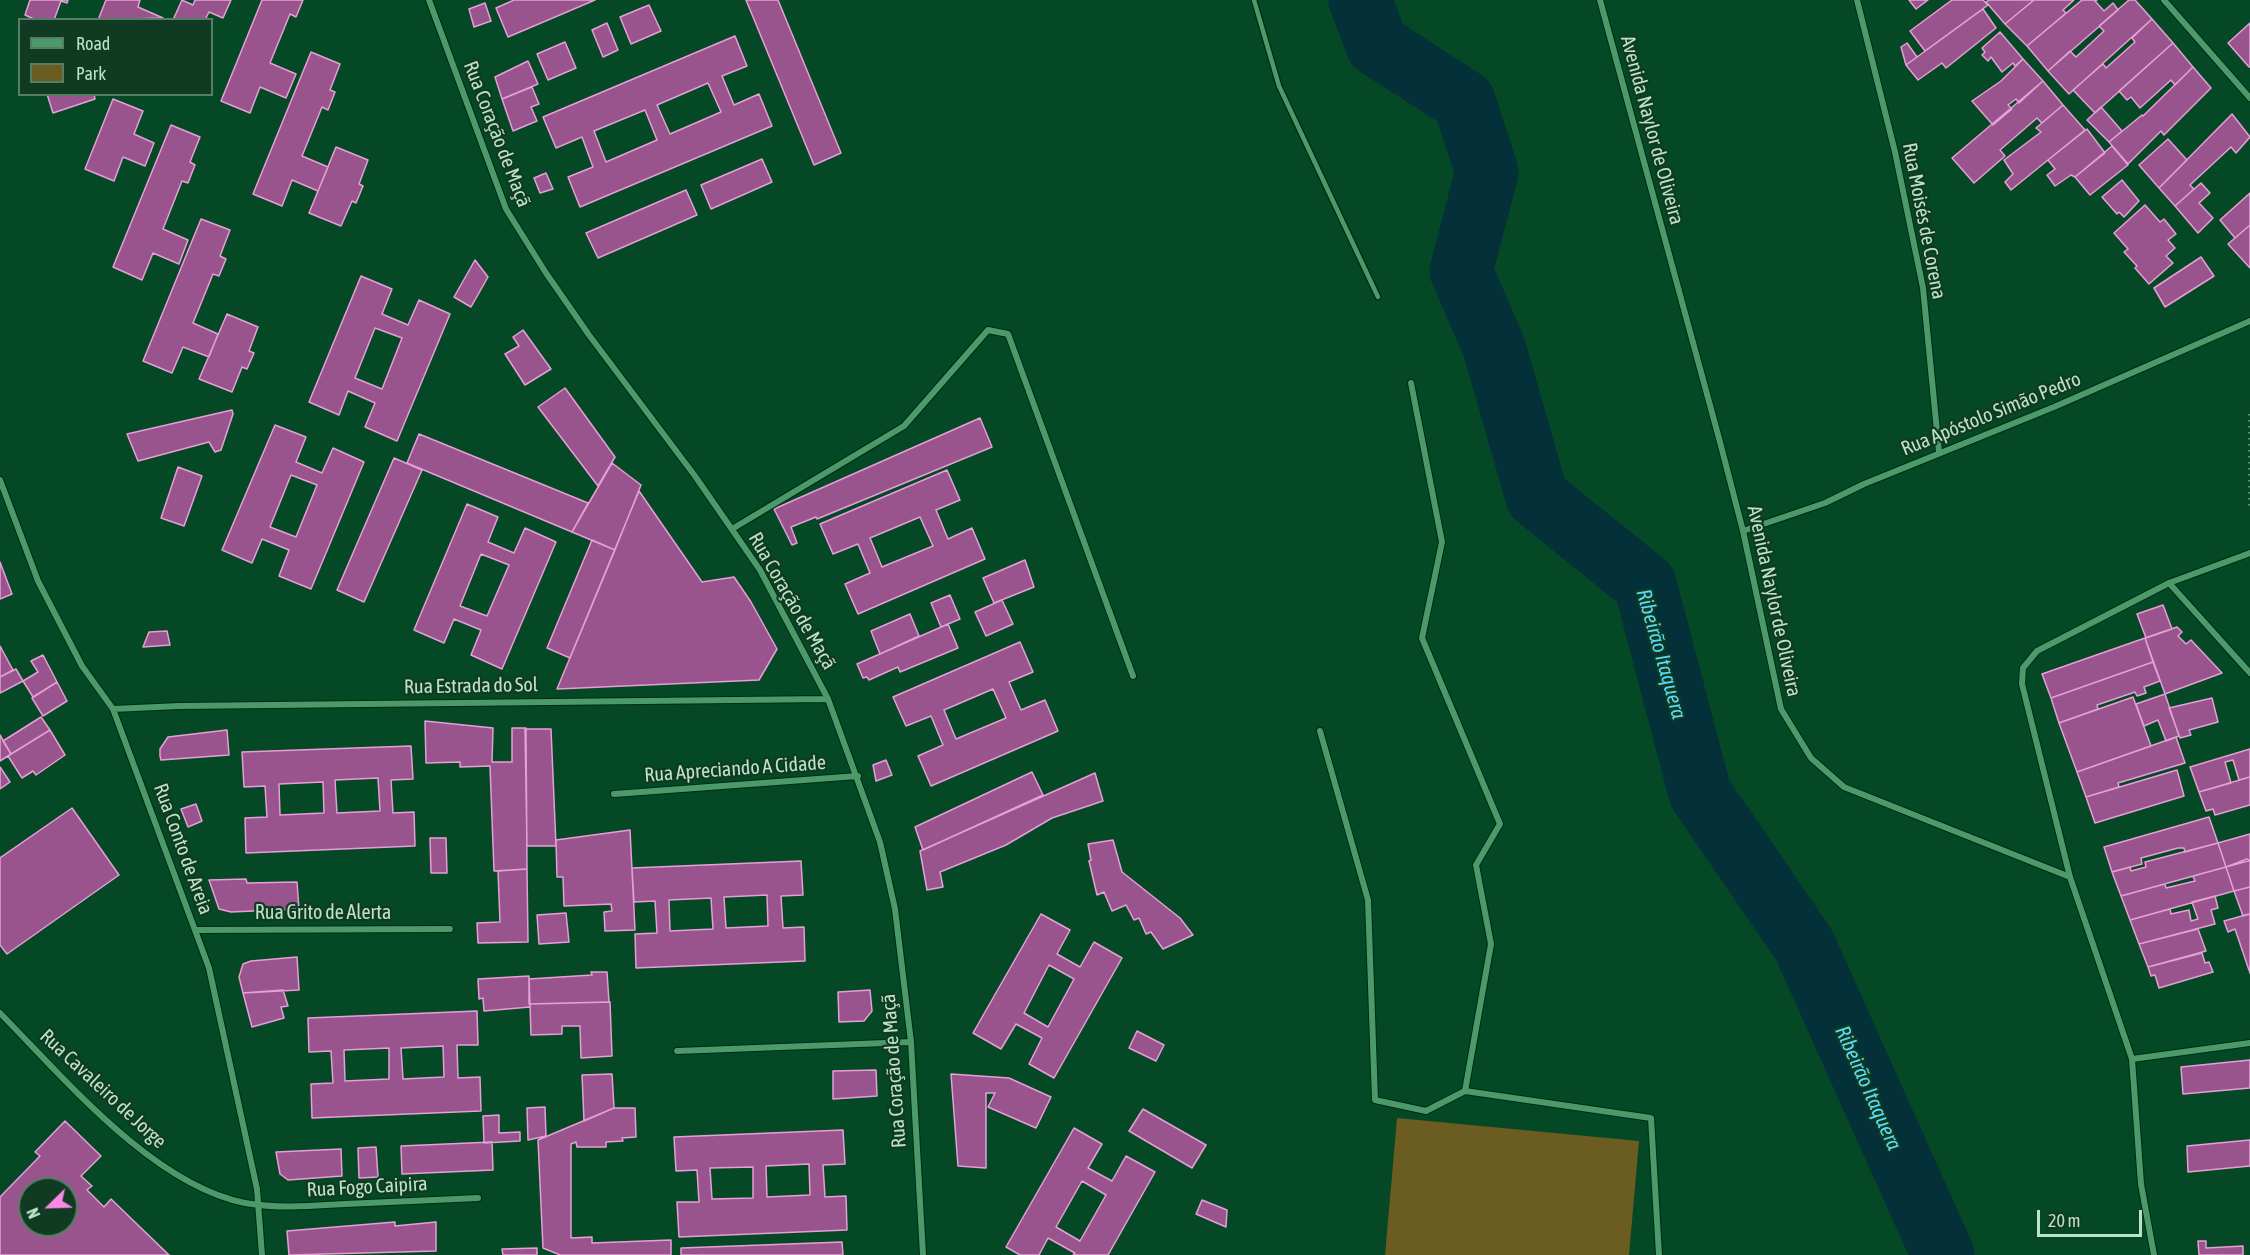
<!DOCTYPE html>
<meta charset="utf-8">
<style>
body{margin:0}
#map{position:relative;width:2250px;height:1255px;overflow:hidden;background:#044826;font-family:"Asap Condensed",sans-serif}
canvas{display:block}
.legend{position:absolute;left:18px;top:18px;width:195px;height:78px;box-sizing:border-box;background:#103b22;border:2px solid #557e64;margin:0;padding:8px 10px;list-style:none;font-size:18px;color:#bce2c7}
.legend li{display:flex;align-items:center;gap:12px;height:30px}
.legend b{width:30px;border:2px solid #557e64}
.north{position:absolute;left:18px;top:1177px;width:60px;height:60px;box-sizing:border-box;background:#103b22;border:2px solid #557e64;border-radius:50%;rotate:247deg;font-size:16px;font-weight:700;line-height:24px;text-align:center;color:#bce2c7}
.north::after{content:'';display:block;margin:auto;width:21px;height:27px;background:#fb87e6;clip-path:polygon(50% 0,100% 100%,50% 72%,0 100%)}
.scale{position:absolute;left:2037px;top:1210px;width:105px;height:27px;box-sizing:border-box;border:3px solid #bce2c7;border-top:0;padding-left:8px;font-size:18px;line-height:21px;white-space:nowrap;color:#bce2c7;-webkit-text-stroke:4px #103b22;paint-order:stroke}
</style>
<div id="map">
<canvas width="2250" height="1255"></canvas>
<ul class="legend">
<li><b style="height:8px;background:#4c9a69"></b>Road</li>
<li><b style="height:16px;background:#6b5c21"></b>Park</li>
</ul>
<div class="north">N</div>
<div class="scale">20 m</div>
</div>
<script>
const ctx = document.querySelector('canvas').getContext('2d');
ctx.lineJoin = 'round';
function fillPath(path, color) { ctx.fillStyle = color; ctx.fill(path, 'evenodd'); }
function stroke(path, color, width, dash) { ctx.strokeStyle = color; ctx.lineWidth = width; ctx.lineCap = dash ? 'butt' : 'round'; ctx.setLineDash(dash || []); ctx.stroke(path); }
function label(font, color, halo, rows, align = 'center') {
  ctx.font = font + ' "Asap Condensed",sans-serif'; ctx.lineWidth = 4.5; ctx.setLineDash([]); ctx.textBaseline = 'middle'; ctx.strokeStyle = halo; ctx.fillStyle = color; for (const [text, x, y, turn = 0] of rows) {
    ctx.save(); ctx.translate(x, y); ctx.rotate((+turn || 0) * Math.PI / 180); ctx.textAlign = isNaN(turn) ? turn : align; if (halo) ctx.strokeText(text, 0, 0); ctx.fillText(text, 0, 0); ctx.restore();
  }
}
const green = new Path2D(`
 M1397 1118 1639 1141 1629 1255H1385Z`);
const river = new Path2D(`
 M1360 0 1377 45 1464 101 1487 172 1461 271 1494 347 1537 497 1645 584 1700 793 1804 945 1943 1255`);
const building = new Path2D(`
 M30 0H68L67 3 61 1 54 20H36L25 15Z
 M106 0H140L138 7 163 18 98 20Z
 M182 0 193 5 195 0H231L223 18 209 12 205 20H173Z
 M262 0H303L296 17 290 14 270 63 296 74 286 98 260 87 250 113 221 101Z
 M514 0H595L508 37 496 8Z
 M746 0H778L841 153 814 165Z
 M1909 0H1928L1916 9Z
 M1952 0H1983L1988 5 1925 51 1910 31Z
 M1989 0H2034L2005 24 1986 2Z
 M2034 0H2074L2063 10 2066 13 2027 46 2005 24Z
 M2082 0H2097L2095 1 2104 11 2113 3 2118 10 2048 71 2027 46Z
 M2129 0H2135L2152 19 2069 94 2048 71 2070 51 2076 57 2104 31 2099 26Z
 M485 3 491 21 474 27 469 9Z
 M649 5 661 31 631 44 620 17Z
 M1983 9 1996 28 1946 68 1942 63 1918 80 1906 65Z
 M2152 19 2173 43 2095 113 2073 90 2103 64 2106 68 2135 42 2132 38Z
 M607 23 618 50 603 57 592 30Z
 M2250 23V67H2249L2228 43Z
 M2000 32 2023 59 2015 66 2013 63 2002 72 1991 57 1988 61 1982 55 1985 52 1982 48Z
 M735 36 747 66 722 76 734 105 759 94 772 126 580 207 568 177 593 167 582 137 556 148 543 117ZM708 83 721 112 670 134 657 105ZM645 110 657 140 606 162 594 131Z
 M565 42 576 68 548 80 537 54Z
 M1907 43 1917 57 1906 65 1901 47Z
 M2173 43 2193 67 2175 85 2171 80 2140 108 2131 97 2127 100 2119 91Z
 M311 52 340 64 330 90 335 92 328 110 322 107 302 156 328 167 318 191 292 180 282 206 253 194Z
 M2023 59 2043 81 2019 103 2016 99 2008 105 2012 109 1993 125 1972 101 2001 81Z
 M528 61 538 84 502 99 495 77Z
 M2193 67 2211 88 2164 135 2161 131 2128 164 2109 142 2142 115 2143 116Z
 M2043 81 2063 105 2042 123 2037 118 2000 150 2005 156 1974 183 1952 158Z
 M532 87 539 104 531 107 537 121 513 131 502 99Z
 M47 94H94L95 99 53 113Z
 M113 99 143 111 134 134 154 143 145 166 123 157 114 181 85 169Z
 M2063 105 2085 130 2011 190 2005 182 2013 174 2004 160 2041 132 2036 128Z
 M2101 107 2122 131 2109 142 2087 120Z
 M2232 114 2250 137 2236 153 2231 147 2190 185 2194 189 2175 206 2159 188Z
 M171 125 200 137 190 162 195 165 188 183 182 181 163 229 188 240 179 264 153 253 142 280 113 267Z
 M2087 129 2105 153 2075 177 2071 175 2055 186 2047 175 2055 169 2048 160Z
 M2168 139 2187 160 2159 188 2139 165Z
 M2112 146 2128 165 2090 195 2075 177Z
 M336 147 368 160 359 184 363 186 356 203 352 201 341 226 309 213Z
 M762 159 772 182 711 209 701 185Z
 M546 173 553 189 540 193 534 178Z
 M2122 180 2139 201 2124 217 2119 212 2117 214 2102 197Z
 M2201 183 2210 193 2199 203 2213 218 2198 233 2175 206Z
 M686 190 697 215 598 258 586 233Z
 M2250 193V225L2235 238 2220 220Z
 M2145 205 2160 222 2164 219 2176 234 2168 240 2175 248 2166 256 2173 263 2149 284 2135 268 2137 266 2124 252 2128 249 2114 233Z
 M201 219 230 230 220 256 226 259 219 276 213 274 193 323 218 334 209 357 183 347 172 373 143 361Z
 M2250 225V268L2228 244Z
 M2201 257 2214 276 2165 307 2154 288Z
 M475 260 488 277 471 307 454 297Z
 M361 276 392 289 382 314 408 325 419 300 450 314 397 441 365 427 375 403 348 391 339 415 309 402ZM375 328 402 338 382 389 355 378Z
 M227 314 258 327 249 351 254 353 247 369 242 367 232 392 199 379Z
 M523 330 551 369 525 385 505 354 519 346 513 337Z
 M565 388 615 457 598 486 538 407Z
 M232 410 233 414 221 450 215 452 209 442 138 461 127 434Z
 M980 418 992 447 817 519 816 517 791 527 797 543 792 545 774 509Z
 M275 425 306 437 296 462 322 473 333 448 364 462 311 589 279 576 289 550 262 539 252 563 222 550ZM291 475 317 485 296 537 270 527Z
 M419 434 588 503 572 532 407 463Z
 M394 458 422 470 364 602 337 590Z
 M612 463 641 485 615 550 572 532Z
 M178 467 202 476 184 526 161 518Z
 M947 470 960 500 936 510 948 539 972 528 985 559 858 614 845 584 870 573 858 544 833 554 820 524ZM920 517 933 546 882 567 870 538Z
 M639 491 702 582 734 577 751 602 777 649 759 680 557 689Z
 M467 504 498 517 488 542 514 553 525 528 556 542 502 669 471 655 481 630 454 619 444 643 414 630ZM481 554 509 565 487 616 460 606Z
 M592 540 615 550 570 658 547 648Z
 M1025 560 1034 587 994 603 983 578Z
 M0 562 12 594 0 599Z
 M950 595 960 619 941 627 931 603Z
 M1002 600 1013 624 986 636 975 612Z
 M2163 605 2172 629 2146 638 2137 614Z
 M910 614 919 636 880 654 871 631Z
 M948 624 958 648 900 672 898 667 869 680 867 677 863 678 857 664Z
 M2177 627 2182 632 2178 636 2186 644 2191 640 2222 673 2165 694 2145 638Z
 M167 631 170 645 143 647 149 632Z
 M2145 638 2153 662 2051 698 2042 674Z
 M1020 642 1033 672 1009 682 1021 710 1045 700 1058 731 931 786 918 756 943 745 931 716 906 726 893 697ZM993 689 1006 718 956 739 944 710Z
 M0 646 13 670 0 677Z
 M43 655 57 682 33 697 23 681 38 672 31 661Z
 M2153 662 2160 681 2144 687 2146 693 2137 696 2135 692 2097 705 2098 709 2059 723 2051 698Z
 M16 669 23 681 0 693V677Z
 M57 682 67 701 43 716 32 698Z
 M2165 694 2179 736 2166 741 2158 720 2144 726 2136 704Z
 M2133 697 2151 746 2077 772 2059 723Z
 M2212 698 2218 722 2189 730 2191 735 2180 738 2169 708Z
 M41 717 50 730 11 754 3 741Z
 M425 721 493 728 492 762H512V728H526L527 869 494 871 490 766 460 767V762L426 763Z
 M525 729H551L556 846H527Z
 M50 730 65 755 36 775 33 771 22 778 8 756Z
 M227 730 229 755 161 760 160 756V749L168 737Z
 M0 735 11 754 0 761Z
 M2176 737 2185 763 2118 783 2119 787 2086 797 2077 772Z
 M411 746 413 779 391 780 393 813 414 812 415 846 246 853 245 818 267 817 265 786 244 787 242 752ZM378 778 380 811 337 813 335 780ZM323 782 324 813 280 815 279 784Z
 M2250 749V777L2239 780 2233 760 2225 762 2231 783 2199 792 2190 767Z
 M886 760 892 775 876 781 873 765Z
 M0 767 10 782 0 789Z
 M2177 770 2184 796 2095 823 2086 797Z
 M1032 772 1043 795 923 850 915 827Z
 M1095 773 1103 801 1052 818 1006 845 940 872 943 887 927 890 920 851Z
 M2250 777V805L2215 815 2213 809 2206 811 2199 792Z
 M196 804 202 821 188 827 181 809Z
 M72 808 119 875 7 954 0 945V858Z
 M2209 817 2218 843 2185 852 2184 848H2178L2141 858 2142 864 2112 872 2104 847Z
 M630 830 635 930 605 931 604 912 612 911 611 904 564 906 563 877H557L556 840Z
 M2250 834V861L2247 859 2226 867 2218 843Z
 M430 838H446L447 873H431Z
 M1113 840 1122 872 1180 918 1193 935 1163 949 1151 932 1146 934 1139 918 1134 920 1126 905 1112 911 1104 892 1097 895 1089 861 1091 860 1088 844Z
 M2218 843 2226 867 2121 896 2112 872 2130 867 2131 871 2146 867 2145 862Z
 M801 861 803 895 781 896 783 928 804 927 805 961 636 968 635 934 657 933 655 901 634 902 632 868ZM767 895 768 926 726 928 724 897ZM711 898 713 929 670 931 669 900Z
 M2248 861H2250V887L2234 891 2226 867Z
 M2226 867 2234 891 2130 920 2121 896 2165 884 2166 888 2195 881 2193 876Z
 M527 869 528 942 478 943 477 923 500 922 498 871Z
 M246 879 247 883 297 882 299 909 231 912 219 909 209 880Z
 M2250 887V914L2243 916 2234 891Z
 M2215 896 2218 908 2211 910 2215 924 2139 944 2130 920 2170 909 2171 914 2189 910 2191 921 2198 919 2192 902Z
 M566 913 569 942 539 944 537 915Z
 M1041 914 1070 930 1057 954 1080 967 1094 942 1122 958 1054 1078 1029 1064 1042 1038 1016 1024 1001 1049 973 1033ZM1049 965 1074 979 1048 1027 1024 1013Z
 M2249 914 2250 916V973L2235 929 2228 932 2224 921Z
 M2198 929 2206 951 2148 967 2139 944Z
 M2202 953 2205 963 2209 962 2213 972 2159 988 2155 975 2151 976 2148 967Z
 M297 957 299 990 243 993 239 977 243 964 251 961Z
 M591 972H607L609 1002 529 1004V979L592 975Z
 M529 976 530 1007 484 1011 483 998 479 999 478 979Z
 M283 990 288 1006 281 1007 284 1018 252 1027 243 993Z
 M870 990 872 1011 864 1021 839 1022 838 992Z
 M610 1002 612 1056 581 1058 580 1026H562V1034L531 1035 530 1004Z
 M477 1011 478 1045H457L458 1078 480 1077 481 1111 312 1118 311 1084 333 1083 331 1051 309 1052 308 1018ZM443 1046 444 1077 403 1079 401 1048ZM389 1048V1079L345 1081 344 1050Z
 M1137 1031 1164 1045 1156 1061 1129 1048Z
 M2250 1060V1088L2183 1094 2181 1067Z
 M876 1070 877 1096 833 1099V1071Z
 M612 1074 614 1108 584 1121 582 1075Z
 M951 1074 1009 1078 1051 1097 1036 1128 988 1107 995 1093H986V1168L958 1166Z
 M545 1107 546 1136 528 1140 527 1108Z
 M614 1108H635L636 1137 622 1138 623 1141 606 1142V1147H577L576 1142 571 1144V1238L592 1237V1243L671 1240V1255H560L543 1248 538 1140Z
 M1143 1109 1206 1145 1192 1168 1129 1131Z
 M499 1115V1133L520 1132V1141L484 1143 483 1116Z
 M65 1121 101 1156 81 1176 92 1186 87 1190 104 1207 111 1199 169 1255H0V1197L40 1156 35 1152ZM30 1189H66V1225H30Z
 M1074 1128 1102 1144 1088 1168 1112 1181 1126 1156 1155 1172 1108 1255H1073L1075 1253 1048 1238 1039 1255H1020L1006 1247ZM1082 1181 1106 1195 1080 1241 1056 1227Z
 M843 1130 845 1164 823 1165 825 1197 846 1196 847 1230 679 1237 677 1202H699L697 1170 676 1171 674 1137ZM809 1164 810 1195 767 1197 766 1166ZM753 1167V1198L712 1199 710 1168Z
 M2250 1140V1166L2188 1172 2187 1146Z
 M492 1142 493 1170 402 1174 401 1146Z
 M376 1147 378 1177 359 1178 358 1148Z
 M341 1149 342 1176 288 1180 280 1174 276 1152Z
 M1202 1200 1227 1210 1226 1227 1196 1214Z
 M395 1222V1226L436 1222V1251L289 1255 287 1231Z
 M2198 1241H2206V1248L2243 1246V1255H2199Z
 M842 1242 843 1255H681V1248Z
 M537 1248V1255H503L502 1249Z`);
const path = new Path2D(`
 M2250 414V509`);
const lane = new Path2D(`
 M1254 0 1279 86 1378 297`);
const street = new Path2D(`
 M429 0 506 209 546 273 589 335 695 476 760 570 828 699 880 842 895 909 911 1042 923 1255
 M1600 0 1720 442 1743 531 1781 709 1811 758 1844 787 2070 877
 M1857 0 1895 152 1923 288 1939 452
 M2164 0 2250 98
 M1411 383 1442 542 1422 638 1500 824 1476 865 1491 944 1465 1091 1651 1118 1659 1255
 M0 480 38 581 82 666 113 709 209 968 257 1189 262 1255
 M732 529 904 426 988 330 1008 334 1133 676
 M1743 531 1825 503 1864 484 2054 407 2250 321
 M2169 583 2250 673
 M113 709 179 706 828 699
 M1320 731 1368 900 1375 1100 1426 1111 1465 1091
 M614 794 858 776
 M196 930 450 929
 M0 1013C64 1078 153 1185 245 1203 279 1209 312 1206 345 1204 390 1202 434 1200 478 1198
 M677 1051 911 1042
 M2132 1059 2250 1043
 M2154 1255 2141 1184 2132 1059 2070 877 2022 684 2023 668 2037 651 2169 583 2250 553`);
const streetNames = [
 ["Avenida Naylor de Oliveira",1652,130,75],
 ["Rua Coração de Maçã",497,134,69],
 ["Rua Moisés de Corena",1924,221,79],
 ["Rua Apóstolo Simão Pedro",1991,414,-22],
 ["Rua Coração de Maçã",792,601,60],
 ["Avenida Naylor de Oliveira",1774,601,78],
 ["Rua Estrada do Sol",471,686,-1],
 ["Rua Apreciando A Cidade",735,769,-4],
 ["Rua Conto de Areia",183,849,70],
 ["Rua Grito de Alerta",323,913],
 ["Rua Coração de Maçã",894,1071,-94],
 ["Rua Cavaleiro de Jorge",103,1089,43],
 ["Rua Fogo Caipira",367,1187,-3]
];
const waterNames = [
 ["Ribeirão Itaquera",1661,654,74],
 ["Ribeirão Itaquera",1868,1088,66]
];
fillPath(green, '#6b5c21');
stroke(river, '#043039', 63);
fillPath(building, '#9a548d');
stroke(building, '#e5a0d6', 1.5);
stroke(lane, '#002b14', 7);
stroke(street, '#002b14', 8);
stroke(path, '#5c9273', 4, [1.5, 4.5]);
stroke(lane, '#4c9a69', 4.5);
stroke(street, '#4c9a69', 6);
label('20px', '#bce2c7', '#103b22', streetNames);
label('italic 21px', '#58daf6', '#103b22', waterNames);
</script>
